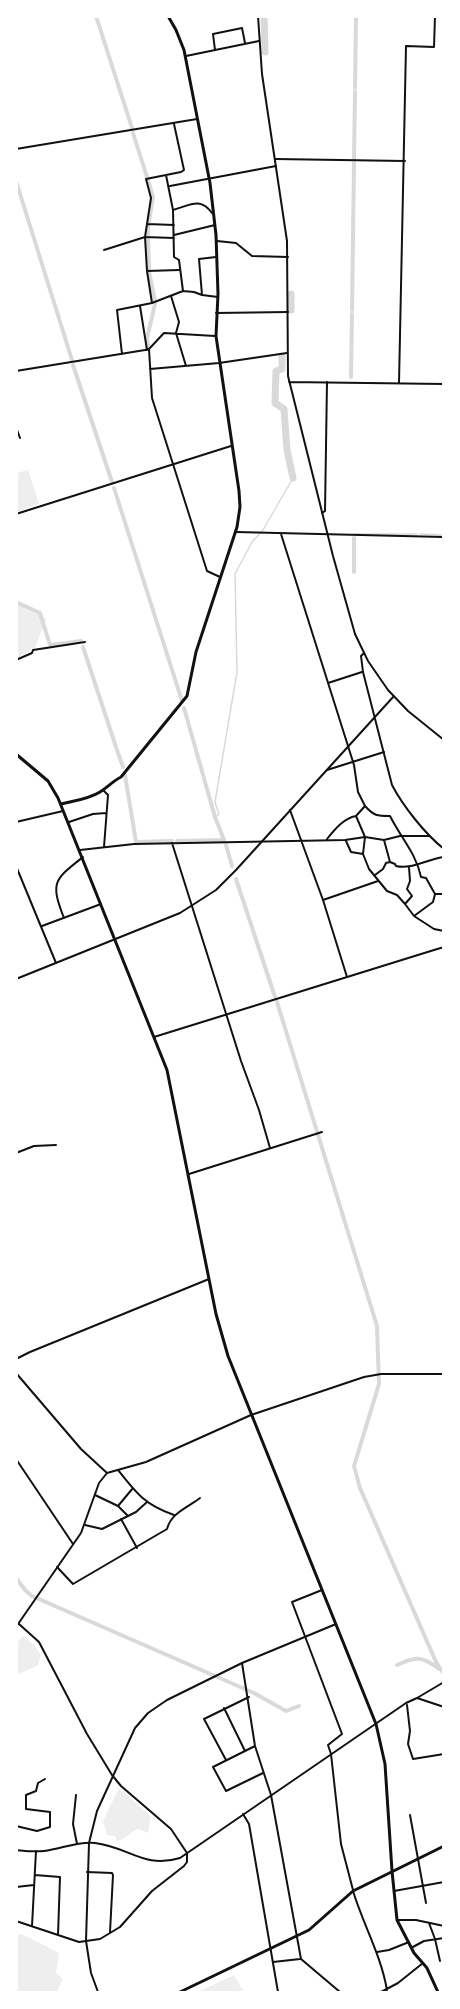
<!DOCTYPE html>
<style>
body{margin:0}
#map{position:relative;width:460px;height:2009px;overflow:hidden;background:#fff;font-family:Ubuntu,sans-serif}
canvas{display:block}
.frame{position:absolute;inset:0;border:18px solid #fff;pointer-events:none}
</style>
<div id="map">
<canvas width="460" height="2009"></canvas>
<div class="frame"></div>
</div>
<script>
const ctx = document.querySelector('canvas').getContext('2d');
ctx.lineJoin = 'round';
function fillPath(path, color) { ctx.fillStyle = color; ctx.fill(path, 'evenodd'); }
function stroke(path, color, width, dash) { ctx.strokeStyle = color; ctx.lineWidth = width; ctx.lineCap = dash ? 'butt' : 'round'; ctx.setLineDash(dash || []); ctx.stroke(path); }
const green = new Path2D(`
 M28 470 39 504 17 512V473Z
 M16 603 46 619 35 648 17 658Z
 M23 1636 34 1645 41 1655 38 1665 19 1674 17 1670V1642Z
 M119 1788 151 1816 148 1833 138 1829C130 1832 126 1840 117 1841L115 1836 107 1835 103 1821Z
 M16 1934 24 1935 59 1953 56 1973 63 1979 57 1992H17Z
 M234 1975 244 1992H198Z`);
const stream = new Path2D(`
 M354 534H417
 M420 534 444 535
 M215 817 219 814 215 802 237 672 235 574 252 542 263 530 293 478`);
const canal = new Path2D(`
 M96 16 132 128
 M355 88 356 16
 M133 133 147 177
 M354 159 355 92
 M148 180 153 197 149 222
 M16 181 72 360
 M148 225V236
 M148 240 149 269
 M149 272 155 301
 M352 310 354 163
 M148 346 147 338 155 304
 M73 365 112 482
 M351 377 352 314
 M114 488 182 701
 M354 572V538
 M16 602 40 613 50 645 81 641
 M83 647 116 747
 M184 708 215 817 224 840
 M117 750 123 767
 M125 775 136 842 172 841
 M177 841 224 840
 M226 845 232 866
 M236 879 275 997
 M277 1002 377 1326 379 1384 354 1466 360 1488 436 1662 444 1674
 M16 1578 25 1590 32 1596 254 1693 286 1711 299 1706
 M397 1665C416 1656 422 1656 439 1669`);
const river = new Path2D(`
 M264 16 265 52
 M291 310V294
 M282 356V369L276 371 275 403 284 409 287 450 293 478`);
const minor = new Path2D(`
 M215 50 213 34 242 28 245 43
 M186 56 259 41
 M275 159 405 161
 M166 175 173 210 174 257 179 260 183 291
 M170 186 276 166
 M173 210C191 205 200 197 212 213
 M147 224 174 225
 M174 235 215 225
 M217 241 236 243 252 256 288 257
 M104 250 145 237 174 238
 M147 271 179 270
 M202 295 199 259 216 257
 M171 296 179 322 176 333 186 366
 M152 303 147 271 145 237 151 198 146 179 181 172 184 170 174 124
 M140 306 147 350
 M216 313 288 312
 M149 349 152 398 207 571 220 577
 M122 354 117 310 152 303 183 291 194 292 202 295 218 297
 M150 369 219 363 287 353
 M16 371 145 350 149 349 164 333 215 336
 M399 383 406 46 434 47 435 16
 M16 427 20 438
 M322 513 325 511 327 382
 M16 514 231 446
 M236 532 444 537
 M281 534 354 765 358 792 365 806 356 816 365 837 363 854 369 869 387 891 397 895 405 904 414 916 434 929 444 931
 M16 660 32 653 33 650 85 642
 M328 683 362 672
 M327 770 384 752
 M103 790 108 795 104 847
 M365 806C374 816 377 816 390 816 401 838 416 853 421 877L426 878 435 894H444
 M290 810 323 900 347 977
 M16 822 63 811
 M69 822 93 814 106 813
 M327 839C335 829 344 818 356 816
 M384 840 390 862 395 864 396 866C411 870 428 859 444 857
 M346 841 351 852 363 854
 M172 843 241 1061 259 1110 270 1148
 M80 850 134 844 345 840 365 837 384 840 400 836H429
 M16 866 56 963
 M375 875 383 869 386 863 390 862
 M323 900 378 881
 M405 904 412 896 407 889 410 881 409 867
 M414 916 433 902 435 894
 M64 918C50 882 54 880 83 857
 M42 926 101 904
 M154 1037 434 950
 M16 1153 34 1146 56 1145
 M189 1174 322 1132
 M16 1373 81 1449 107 1473
 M16 1459 73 1544
 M118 1470C136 1493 145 1505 174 1515
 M95 1495 118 1506 128 1516
 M118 1506 133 1488
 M121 1519 137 1548
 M85 1525 102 1529 136 1512 147 1502
 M57 1567 73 1584 167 1529C171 1513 187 1508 200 1498
 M322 1590 292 1602 342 1734 328 1745 331 1754
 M242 1663 255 1746 271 1795 301 1959 340 1992
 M417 1698 444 1682
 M407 1705 410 1731 408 1744 413 1759 444 1754
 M224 1708 245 1751
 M255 1746 213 1767 226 1791 263 1773
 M226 1760 204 1719 249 1697
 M76 1795 73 1824 77 1844
 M243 1814 249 1824 278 1992
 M410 1815 426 1903
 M16 1826 37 1831 50 1827V1812L26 1809V1795L36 1791 38 1783 45 1779
 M16 1850C26 1851 35 1852 44 1851 61 1849 78 1841 95 1843 129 1847 144 1869 180 1858L406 1703 417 1698 444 1707
 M87 1872 112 1873 113 1875 110 1932
 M35 1875 60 1877 58 1935
 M16 1887 34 1885
 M353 1891C363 1924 381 1955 387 1990
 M394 1891 444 1882
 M397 1920H416L444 1926
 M16 1921 79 1942 100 1939 120 1927 152 1891 184 1866 187 1862V1853
 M429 1923 435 1939 440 1961
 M32 1926 36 1851
 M411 1948 424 1941 444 1938
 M377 1952 389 1950 409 1942
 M273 1962 300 1959
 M381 1992 398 1983 423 1963`);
const tertiary = new Path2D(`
 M258 16 262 74 287 241 288 376 333 556 355 634 368 661 388 690 408 711 444 740
 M16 149 197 119
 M289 382 444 384
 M364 653 361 656 363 672 392 785C403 806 425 834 444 849
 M434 950 444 947
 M16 979 180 913 216 890 236 870 394 696
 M16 1359 30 1352 209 1279
 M19 1624 39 1642 87 1734 112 1775 121 1786 171 1829 187 1853
 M16 1627 81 1533 99 1483 107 1473 146 1462 251 1415 364 1377 381 1374H444
 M331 1754 341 1844 353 1890
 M98 1992 91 1973 86 1941 89 1843 97 1811 135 1728 148 1713 167 1700 242 1663 336 1624`);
const secondary = new Path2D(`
 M61 804C74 801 89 799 100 792 108 787 113 781 121 777L187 696 196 652 237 527 240 507 239 491 216 336 218 294 216 235 210 183 184 50 176 30 168 16`);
const primary = new Path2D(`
 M16 754 48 781 58 798 167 1070 216 1314 228 1356 376 1724 385 1764 392 1871 397 1920 414 1953 427 1968 438 1992
 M180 1992 309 1930 353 1891 444 1846`);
fillPath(green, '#eee');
stroke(stream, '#d9d9d9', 1.5);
stroke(canal, '#d9d9d9', 4);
stroke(river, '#d9d9d9', 7);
stroke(minor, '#111', 2);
stroke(tertiary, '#111', 2);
stroke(secondary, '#111', 3);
stroke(primary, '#111', 3);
</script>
